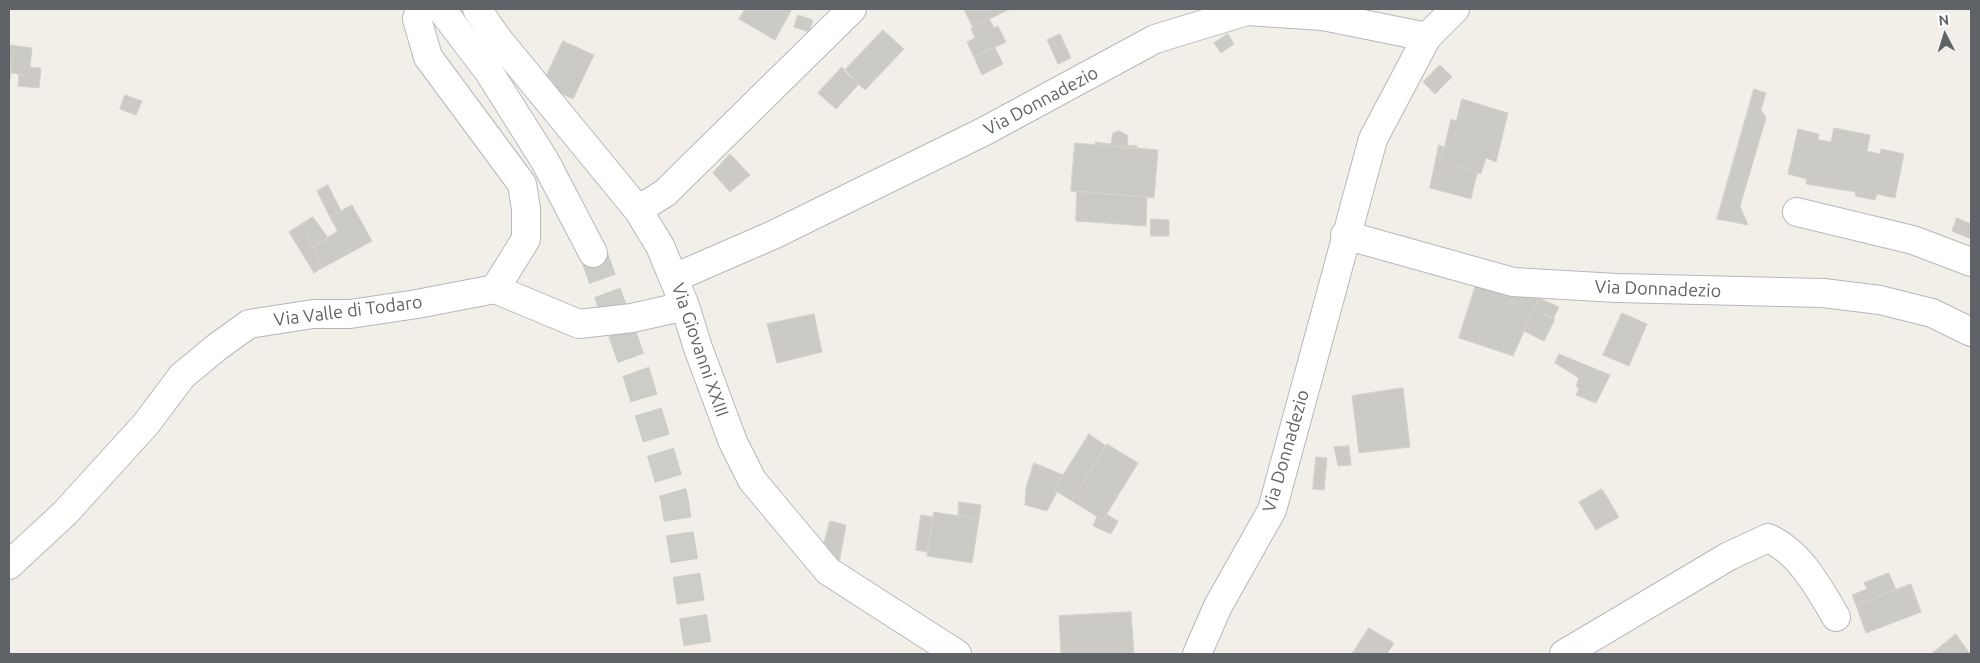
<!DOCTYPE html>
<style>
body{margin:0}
#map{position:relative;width:1980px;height:663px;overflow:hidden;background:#f1efe8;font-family:Ubuntu,sans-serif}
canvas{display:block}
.frame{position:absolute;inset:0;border:10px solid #5f6368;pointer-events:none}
.north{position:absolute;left:1920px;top:10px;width:50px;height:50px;-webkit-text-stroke:4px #fff;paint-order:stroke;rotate:355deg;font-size:14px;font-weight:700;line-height:20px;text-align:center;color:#5f6368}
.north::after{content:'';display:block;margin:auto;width:18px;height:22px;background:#5f6368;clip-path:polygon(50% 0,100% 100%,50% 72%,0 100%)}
</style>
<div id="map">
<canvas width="1980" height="663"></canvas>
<div class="frame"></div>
<div class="north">N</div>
</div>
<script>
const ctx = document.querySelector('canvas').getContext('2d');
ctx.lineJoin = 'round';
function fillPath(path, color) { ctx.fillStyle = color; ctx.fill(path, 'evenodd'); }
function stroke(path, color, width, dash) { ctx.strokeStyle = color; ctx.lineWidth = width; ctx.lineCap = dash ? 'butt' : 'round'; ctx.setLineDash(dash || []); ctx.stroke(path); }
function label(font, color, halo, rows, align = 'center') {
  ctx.font = font + ' Ubuntu,sans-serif'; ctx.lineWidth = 4.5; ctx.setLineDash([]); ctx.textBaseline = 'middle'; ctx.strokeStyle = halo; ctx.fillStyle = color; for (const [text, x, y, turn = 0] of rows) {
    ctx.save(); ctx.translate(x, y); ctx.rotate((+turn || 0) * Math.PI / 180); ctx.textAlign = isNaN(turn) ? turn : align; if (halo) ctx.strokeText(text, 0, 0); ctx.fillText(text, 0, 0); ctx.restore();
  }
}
const building = new Path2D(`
 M745 9H792L775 40 739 19Z
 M964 9H1010L973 27Z
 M798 15 813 20 809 32 794 27Z
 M989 19 994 28 998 26 1006 42 974 57 967 42 975 38 971 28Z
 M883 30 904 49 865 90 844 71Z
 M1060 34 1071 58 1058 64 1047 40Z
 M1228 34 1234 44 1221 53 1214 43Z
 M563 41 594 55 573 99 542 85Z
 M9 45 32 48 29 75 11 73 13 52 9 51Z
 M995 48 1003 64 982 75 974 57Z
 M9 51 13 52 10 79H9Z
 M1440 65 1452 77 1435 94 1423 82Z
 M30 67 41 68 39 88 18 86 19 74 29 75Z
 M842 67 859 84 836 109 818 93Z
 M1754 89 1766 93 1761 110 1766 118 1740 206 1748 225 1717 219Z
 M125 95 142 101 136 115 120 109Z
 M1462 99 1508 113 1496 162 1486 158 1481 174 1441 162 1451 119 1456 121Z
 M1834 128 1870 135 1867 151 1880 154 1881 149 1904 154 1895 198 1877 194 1875 200 1855 196 1856 192 1806 184 1807 179 1788 174 1798 129 1819 134 1818 140 1831 142Z
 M1120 131 1128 136 1127 145 1137 146V149L1096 145 1095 142 1111 144 1113 133Z
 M1075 143 1158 150 1154 198 1071 191Z
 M1439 145 1444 147 1441 162 1477 173 1471 199 1430 188Z
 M730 154 750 175 730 192 713 173Z
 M328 185 341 211 330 217 317 191Z
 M1077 191 1147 197 1146 226 1076 221Z
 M352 205 372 241 350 253 330 217Z
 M313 217 328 238 313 247 302 224Z
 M1957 218 1971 224V239L1952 231Z
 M1151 219 1169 220V236H1151Z
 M302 224 322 268 314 273 289 232Z
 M338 231 350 253 322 268 313 247Z
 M1476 284 1540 295 1513 356 1459 338Z
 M1539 298 1559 307 1553 319 1534 309Z
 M1534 309 1555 319 1544 341 1524 331Z
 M1622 313 1647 324 1629 366 1603 355Z
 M814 314 822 352 777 363 767 324Z
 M1559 354 1610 375 1596 403 1576 395 1579 388 1576 386 1579 378 1555 363Z
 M1403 388 1410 447 1359 453 1352 396Z
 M1089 434 1106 446 1072 501 1054 490Z
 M1107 444 1138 463 1103 520 1072 501Z
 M1349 446 1351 465 1338 466 1334 447Z
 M1316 457 1327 458 1324 490 1313 489Z
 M1034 463 1063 475 1054 490 1057 492 1047 511 1025 505 1026 488Z
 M1602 489 1619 517 1596 530 1579 502Z
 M959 502 981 505 979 519 958 516Z
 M934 512 979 519 972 563 927 556Z
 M1106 514 1118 521 1111 534 1093 526 1097 516 1103 520Z
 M921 515 933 517 927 552 916 550Z
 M830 521 846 525 839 563 823 548Z
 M1889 573 1896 590 1856 605 1852 595 1867 589 1864 583Z
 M1911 584 1921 612 1866 633 1856 605Z
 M1131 612 1134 654H1061L1059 616Z
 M1369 628 1394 643 1387 654H1352Z
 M1956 634 1970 654H1931Z`);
const secondaryTunnel = new Path2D(`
 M593 253 637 375 674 497 699 654`);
const minor = new Path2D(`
 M477 9 497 38 638 210 660 246 685 306 698 348 733 442 752 480 828 571 957 654
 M638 210 665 193 852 9
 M1797 212 1913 240 1971 262
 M1345 235 1513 282 1617 288 1823 293 1880 300 1932 313 1971 332
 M674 278 773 235 983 132 1155 39 1247 11 1323 16 1427 37
 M495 289 579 324 632 318 685 306
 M9 565 65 513 146 424 182 376 217 347 249 324 313 314H350L417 304 495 289 526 239V209L522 184 428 57 417 19 420 9
 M1197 654 1218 606 1272 510 1373 139 1427 37 1455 9
 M1564 654 1729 556 1768 538C1800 552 1819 588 1836 617`);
const secondary = new Path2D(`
 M441 9 489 72 545 161 593 253`);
const streetNames = [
 ["Via Donnadezio",1041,101,-28],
 ["Via Donnadezio",1658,289,2],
 ["Via Valle di Todaro",348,311,-7],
 ["Via Giovanni XXIII",700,350,71],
 ["Via Donnadezio",1286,451,-74]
];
fillPath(building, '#cccac5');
stroke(building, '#d6d1c6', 1);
stroke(secondaryTunnel, '#ccccc8', 28, [28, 14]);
stroke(minor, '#b5b8bc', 30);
stroke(secondary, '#b6babf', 30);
stroke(minor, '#fff', 28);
stroke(secondary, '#fff', 28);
label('18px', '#5f6368', '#fff', streetNames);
</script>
